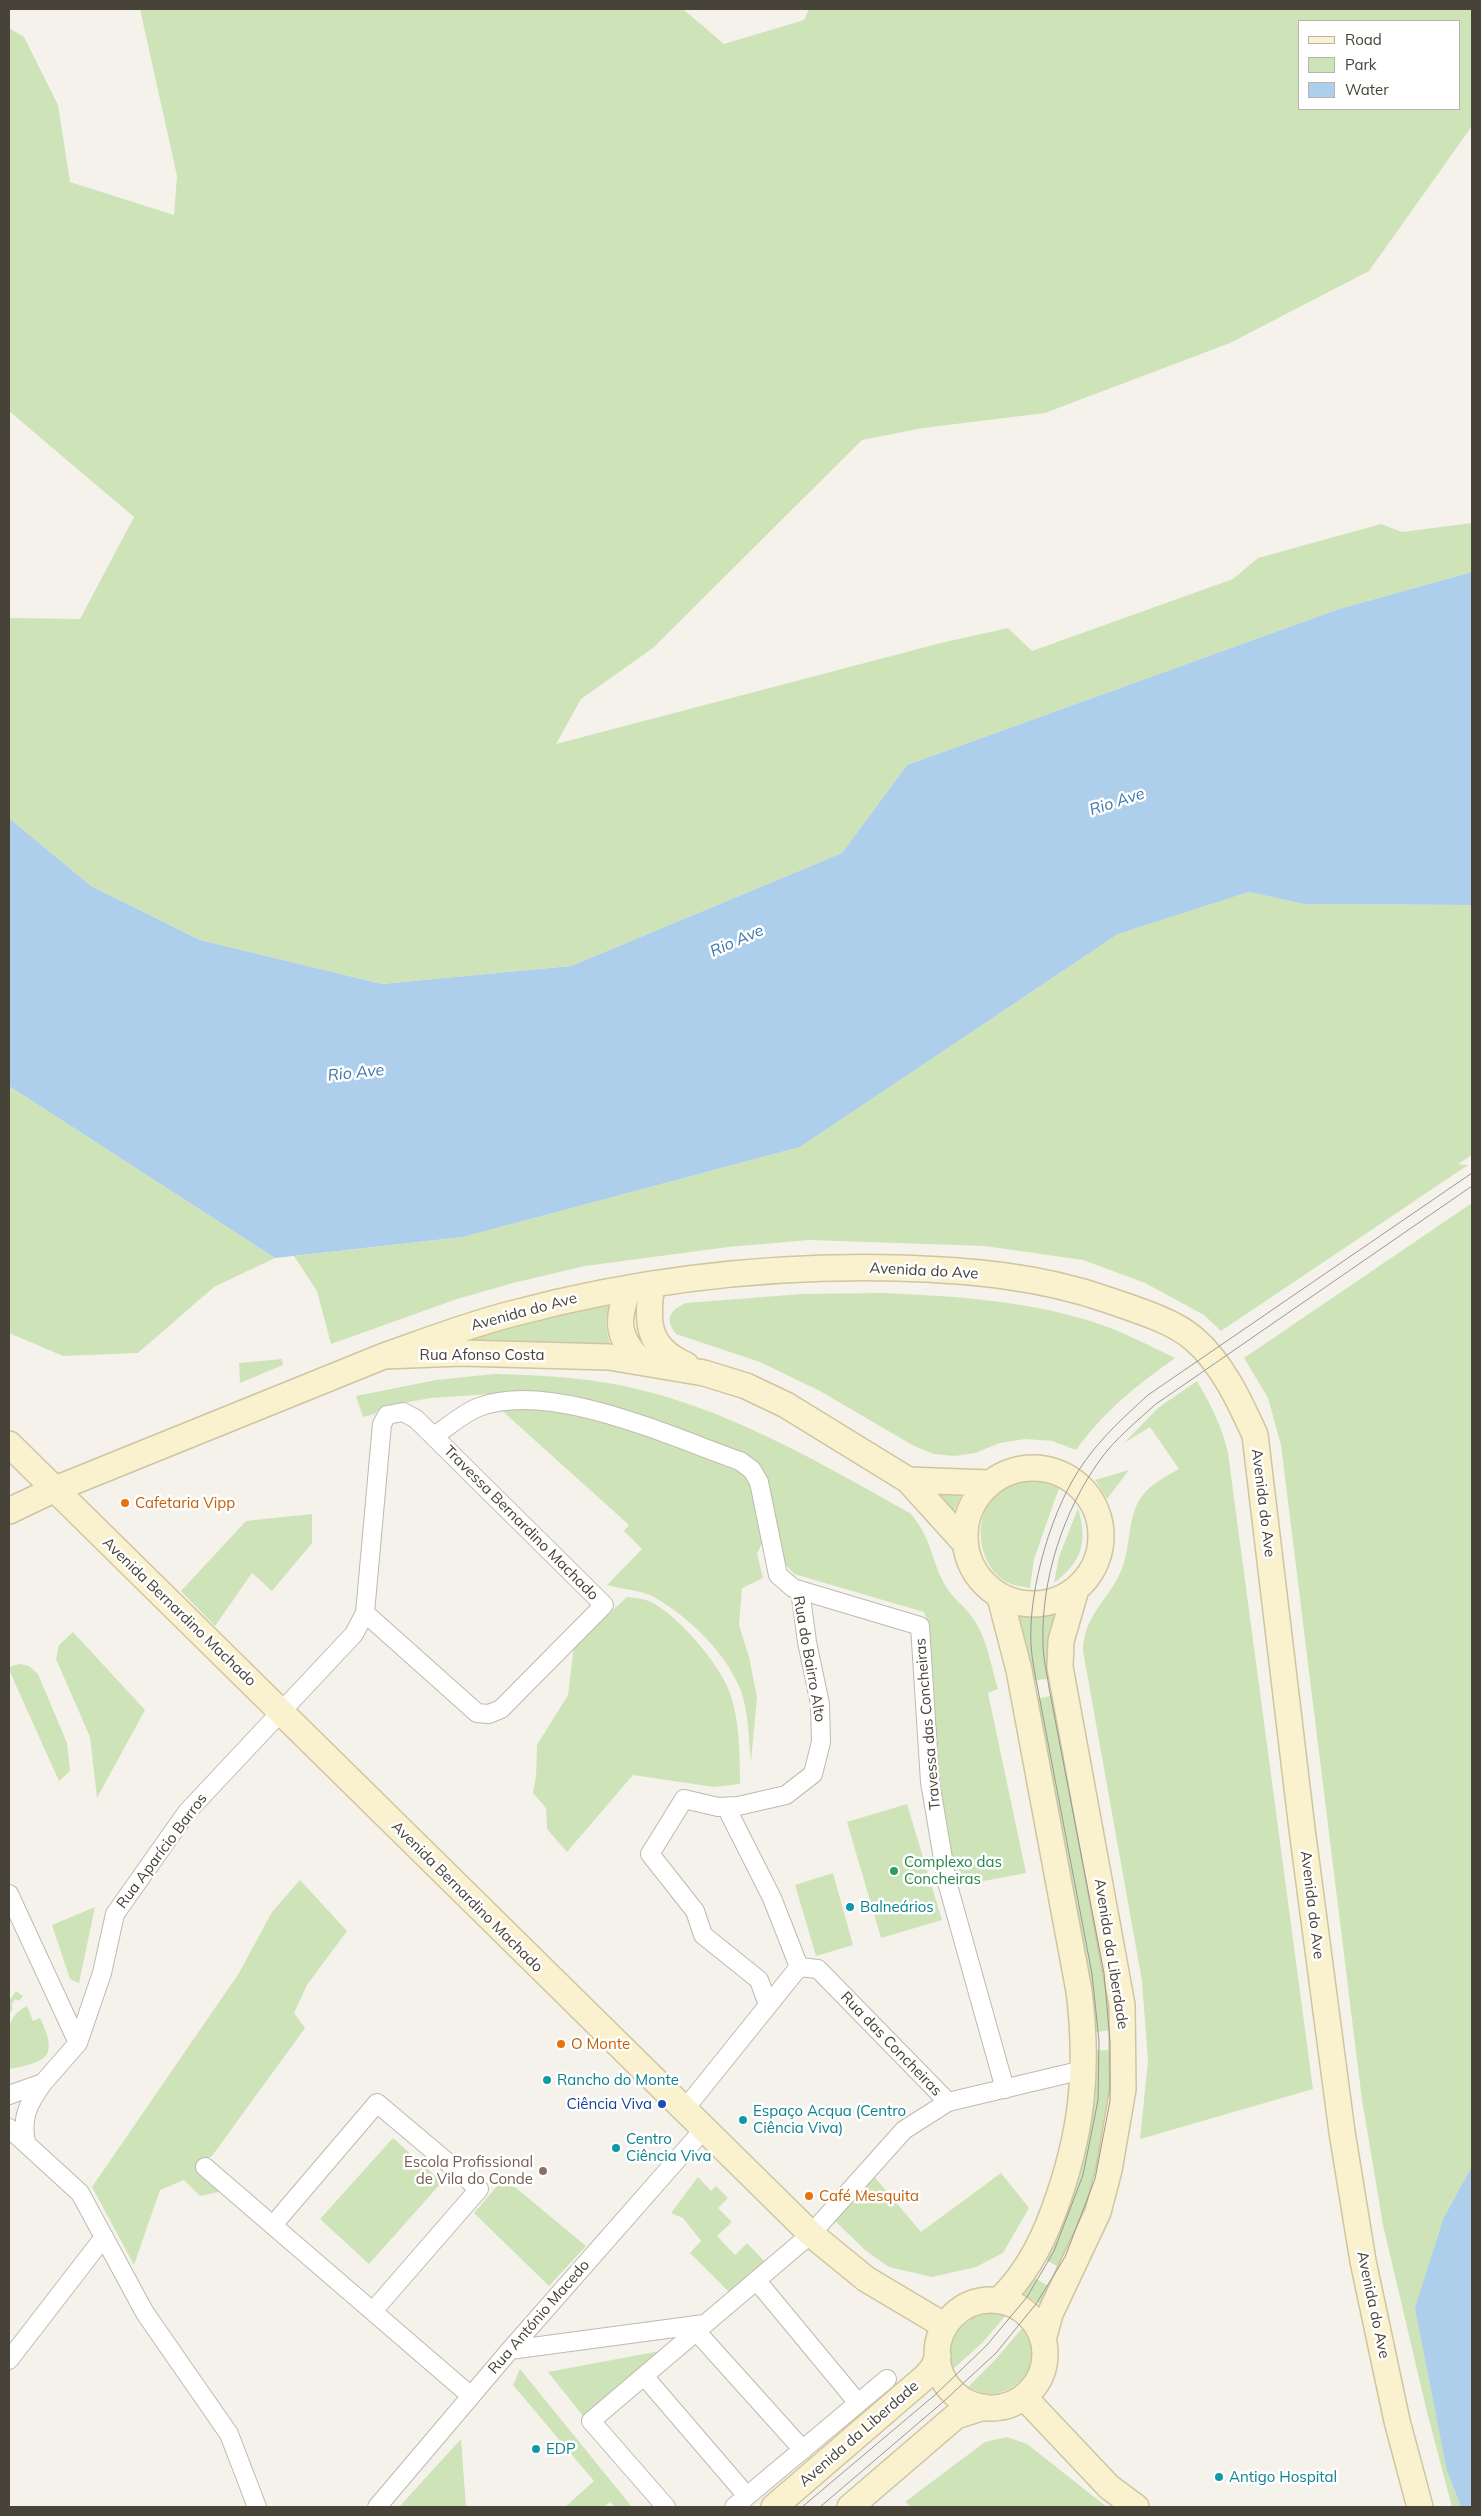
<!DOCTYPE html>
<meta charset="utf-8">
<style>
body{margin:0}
#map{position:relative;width:1481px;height:2516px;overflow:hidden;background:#f4f2eb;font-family:Mulish,sans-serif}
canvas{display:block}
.frame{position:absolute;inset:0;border:10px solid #484339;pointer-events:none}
.legend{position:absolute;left:1298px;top:20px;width:162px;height:90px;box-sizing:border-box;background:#fff;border:1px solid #b6b4b0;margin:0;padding:6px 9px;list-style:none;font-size:15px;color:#484339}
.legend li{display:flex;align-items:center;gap:10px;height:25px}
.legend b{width:25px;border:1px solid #b6b4b0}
</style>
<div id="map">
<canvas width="1481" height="2516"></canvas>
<div class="frame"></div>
<ul class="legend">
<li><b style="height:6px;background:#faf1cf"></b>Road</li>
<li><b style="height:14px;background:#cee4b8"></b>Park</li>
<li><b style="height:14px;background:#adcfeb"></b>Water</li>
</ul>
</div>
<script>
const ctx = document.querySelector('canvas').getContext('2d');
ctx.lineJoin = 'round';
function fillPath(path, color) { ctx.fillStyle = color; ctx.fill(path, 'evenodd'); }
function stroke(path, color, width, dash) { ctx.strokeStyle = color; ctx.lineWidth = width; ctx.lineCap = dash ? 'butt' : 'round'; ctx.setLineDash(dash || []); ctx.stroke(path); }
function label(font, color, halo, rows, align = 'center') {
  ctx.font = font + ' Mulish,sans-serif'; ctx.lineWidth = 5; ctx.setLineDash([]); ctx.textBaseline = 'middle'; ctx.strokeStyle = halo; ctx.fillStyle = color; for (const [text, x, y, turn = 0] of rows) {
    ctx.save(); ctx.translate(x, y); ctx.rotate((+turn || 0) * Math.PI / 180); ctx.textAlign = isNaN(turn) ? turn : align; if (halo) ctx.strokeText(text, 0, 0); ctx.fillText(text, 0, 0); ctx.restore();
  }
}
const green = new Path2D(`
 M140 9H683L724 44 804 20 809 9H1472V126L1369 271 1230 343 1045 413 923 428 862 440 653 648 581 699 556 744 941 643 1008 628 1032 651 1233 579 1258 558 1381 524 1402 532 1472 523V572L1339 609 907 765 842 853 571 966 382 984 200 940 91 886 9 818V618L80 619 134 517 9 411V28L24 37 58 105 70 182 174 215 177 176ZM1300 21H1460V109H1300Z
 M1249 892 1304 904 1472 905V1155L1458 1164 1468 1165 1221 1331 1204 1315 1145 1283 1083 1260 985 1246 809 1240 728 1247 585 1266 513 1283 457 1299 331 1344 317 1291 294 1256 463 1237 800 1147 1118 934Z
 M9 1086 275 1258 214 1287 138 1353 63 1356 9 1333Z
 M1472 1203V2166L1444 2217 1447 2471 1461 2507H1452L1427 2412 1383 2225 1362 2100 1281 1445 1268 1398 1244 1358Z
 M882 1293C952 1296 1020 1300 1087 1320 1118 1329 1146 1344 1175 1358 1136 1386 1105 1410 1076 1450L1052 1441 1025 1439 1000 1443 975 1453 955 1456 934 1454 914 1446 820 1391 760 1362 676 1334C664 1319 670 1310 686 1303L802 1294Z
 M607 1303 610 1306C604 1322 606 1333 612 1349L447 1348 471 1333Z
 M282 1359 283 1365 240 1383 239 1363Z
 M494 1374C545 1375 596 1378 645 1391 740 1415 825 1466 910 1513 932 1538 930 1558 945 1585 952 1598 964 1605 972 1617 987 1637 991 1666 998 1689L988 1693 1026 1873 957 1886 941 1793 931 1692 928 1622 924 1612 794 1574 783 1562 745 1456 688 1432 577 1396 523 1392 431 1398 381 1407 375 1414 363 1417 356 1396 436 1380Z
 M1197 1381C1211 1405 1222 1426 1228 1453L1313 2089 1140 2139 1148 2061 1142 1981 1083 1651C1083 1612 1115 1596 1124 1562 1131 1540 1128 1515 1142 1496 1152 1483 1165 1477 1179 1469L1150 1427 1124 1443 1158 1408Z
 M500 1409H547L611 1423 737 1471 749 1478 762 1543 757 1554 763 1578 742 1588 739 1625 749 1657 757 1697 751 1761C748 1735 749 1705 737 1682 721 1648 685 1614 652 1596 639 1590 621 1589 607 1585L642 1549 624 1531 629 1525Z
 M1129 1470 1107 1499 1095 1480Z
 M1036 1480 1059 1488 1034 1559 1030 1588C1019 1586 1007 1585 998 1576 974 1553 973 1504 1007 1487 1016 1482 1026 1481 1036 1480Z
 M964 1489 954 1511 927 1490Z
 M1078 1508C1088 1543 1082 1561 1054 1583L1059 1557Z
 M312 1514V1543L272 1591 252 1573 215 1626 181 1591 246 1521Z
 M627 1597C633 1598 640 1598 646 1600 671 1608 714 1658 725 1682 740 1711 740 1752 740 1784L714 1787 633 1775 567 1852 547 1829 546 1808 533 1793 536 1776 537 1745 568 1695 574 1646Z
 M1057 1614V1677L1027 1682 1013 1618Z
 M73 1632 145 1710 97 1798 90 1737 56 1659 59 1645Z
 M19 1664 29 1666 38 1674 67 1743 70 1771 59 1781 9 1670V1667Z
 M1061 1694 1119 2029 1089 2033 1030 1700Z
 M907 1804 942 1920 881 1938 847 1822Z
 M833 1873 853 1945 816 1956 795 1885Z
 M300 1880 347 1931 307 1985 294 2013 305 2028 212 2156 196 2165 223 2191 200 2196 184 2180 160 2190 134 2265 92 2187 239 1973 272 1912Z
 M95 1907 79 1983 70 1979 52 1925Z
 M16 1991 23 1996 19 2001 15 1999 11 2005 13 2008 9 2014V2001Z
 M27 2006 33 2021 40 2018C59 2057 47 2062 9 2069 9 2044 1 2018 27 2006Z
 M1117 2049 1096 2189 1064 2270 1044 2259 1093 2051Z
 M393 2138 442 2182 369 2264 320 2219Z
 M1001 2173 1029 2208 1003 2253 976 2267 932 2277 889 2267 866 2251 832 2218 872 2174 921 2232Z
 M698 2177 711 2191 716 2186 728 2198 718 2208 732 2222 717 2236 735 2255 747 2243 767 2264 731 2294 690 2253 701 2241 683 2218 671 2213Z
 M504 2178 586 2246 549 2286 474 2213Z
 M1031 2276 1052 2288 1043 2306 1020 2292Z
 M979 2312 1008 2313 982 2343 952 2370C945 2339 950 2326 979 2312Z
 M1024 2326C1030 2335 1035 2344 1035 2355 1033 2377 1004 2399 982 2393 978 2392 973 2389 968 2387L995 2360Z
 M660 2351 583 2416 548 2372Z
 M520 2369 632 2507H615L610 2502 604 2507H565L594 2481 513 2385Z
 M1007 2437 1027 2444 1107 2507H911L905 2502 985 2442Z
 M461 2439 466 2507H399Z`);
const water = new Path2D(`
 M1472 572V905L1304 904 1249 892 1118 934 800 1147 463 1237 275 1258 9 1086V818L91 886 200 940 382 984 571 966 842 853 907 765 1339 609Z
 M1472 2166V2507H1461L1447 2471 1415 2308 1444 2217Z`);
const street = new Path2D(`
 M434 1436C448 1427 463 1413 479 1407 550 1380 671 1437 740 1461L752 1470 759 1482 778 1575 793 1588 920 1626 930 1782 947 1882 1005 2089
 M726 1807 772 1898 799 1967
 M9 1894 78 2043
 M799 1967 818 1969 948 2102
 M768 2005 759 1980 703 1935 695 1911 650 1854 684 1799 718 1807 738 1806 786 1795 813 1774 821 1742 820 1704 807 1642 800 1590
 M9 2095 43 2083 78 2043 102 1973 115 1914 187 1812 354 1634 365 1613 382 1424 387 1415 403 1412 416 1419 604 1605 501 1709 489 1714 477 1713 365 1613
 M684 2110 799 1967
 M9 2128 80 2193 145 2313 229 2434 257 2507
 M26 2143C21 2117 28 2104 43 2083
 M205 2167 471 2396
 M273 2225 377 2103 479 2189 373 2311
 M757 2281 858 2403
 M696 2331 803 2450
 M510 2350 704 2324
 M9 2360 104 2237
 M644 2376 747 2496
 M377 2507 510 2350 704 2129
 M666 2507 591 2421 811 2234 904 2130 948 2102 1083 2070
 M734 2507 887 2379`);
const secondary = new Path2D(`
 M652 1284C646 1322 647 1348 686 1365
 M629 1288C616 1319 616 1338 642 1362
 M384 1356C427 1341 470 1324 515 1313 640 1280 768 1265 897 1268 968 1270 1040 1276 1108 1300 1134 1309 1174 1321 1194 1339 1222 1363 1240 1402 1255 1435L1302 1829 1342 2132 1363 2261 1397 2421 1420 2507
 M9 1444 811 2234 866 2279 945 2326
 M965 1536a68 68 0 1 1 136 0a68 68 0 1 1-136 0Z
 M908 1480 989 1483
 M9 1511 53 1490 384 1356 461 1353 609 1357 704 1373 746 1386 786 1405 908 1480 965 1543
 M999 2300C1025 2276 1042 2243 1054 2210 1082 2134 1089 2071 1079 1991L1019 1670 1000 1597
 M937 2354a54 54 0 1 1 108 0a54 54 0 1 1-108 0Z
 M1043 2340 1050 2314 1098 2212 1109 2170 1123 2089 1122 2005 1060 1667 1061 1641 1076 1589
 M1024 2397 1109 2487 1136 2507
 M774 2507 925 2377 933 2368 938 2356
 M850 2507 956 2416 984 2407`);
const tram = new Path2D(`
 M802 2507 936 2394 987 2345 1027 2297 1054 2251 1083 2175 1098 2100 1099 2041 1092 1974 1038 1690C1035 1675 1032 1660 1031 1645 1028 1589 1052 1506 1085 1461 1103 1436 1125 1416 1148 1395L1472 1173
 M820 2507 943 2402 996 2353 1036 2304 1065 2257 1095 2179 1110 2101V2041L1104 1973 1049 1688C1047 1673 1043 1658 1043 1643 1041 1580 1063 1511 1100 1460 1115 1439 1137 1421 1156 1404L1472 1186`);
const markers = [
 [125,1503,5,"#e8710a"],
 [894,1871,5,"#2e9e5b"],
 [850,1907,5,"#0f9aa8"],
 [561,2044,5,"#e8710a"],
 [547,2080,5,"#0f9aa8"],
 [662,2104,5,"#1a4fb4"],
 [743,2120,5,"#0f9aa8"],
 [616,2148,5,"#0f9aa8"],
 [543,2171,5,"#8d6e63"],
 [809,2196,5,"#e8710a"],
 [536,2449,5,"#0f9aa8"],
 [1219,2477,5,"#0f9aa8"]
];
const streetNames = [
 ["Avenida do Ave",924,1271,3],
 ["Avenida do Ave",524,1312,-15],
 ["Rua Afonso Costa",482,1355],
 ["Avenida do Ave",1263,1503,83],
 ["Travessa Bernardino Machado",521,1523,45],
 ["Avenida Bernardino Machado",179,1612,44],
 ["Rua do Bairro Alto",809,1659,80],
 ["Travessa das Concheiras",928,1724,-95],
 ["Rua Aparício Barros",162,1851,-53],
 ["Avenida Bernardino Machado",467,1897,45],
 ["Avenida do Ave",1312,1905,83],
 ["Avenida da Liberdade",1111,1954,81],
 ["Rua das Concheiras",891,2044,46],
 ["Avenida do Ave",1373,2305,78],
 ["Rua António Macedo",539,2317,-49],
 ["Avenida da Liberdade",859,2434,-41]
];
const foodNames = [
 ["Cafetaria Vipp",135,1503],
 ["O Monte",571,2044],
 ["Café Mesquita",819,2196]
];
const leisureNames = [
 ["Complexo das",904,1862],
 ["Concheiras",904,1879]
];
const cultureNames = [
 ["Balneários",860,1907],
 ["Rancho do Monte",557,2080],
 ["Espaço Acqua (Centro",753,2111],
 ["Ciência Viva)",753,2128],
 ["Centro",626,2139],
 ["Ciência Viva",626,2156],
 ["EDP",546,2449],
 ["Antigo Hospital",1229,2477]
];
const transitNames = [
 ["Ciência Viva",652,2104]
];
const educationNames = [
 ["Escola Profissional",533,2162],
 ["de Vila do Conde",533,2179]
];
const waterNames = [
 ["Rio Ave",1117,802,-18],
 ["Rio Ave",737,941,-24],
 ["Rio Ave",356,1073,-6]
];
fillPath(green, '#cee4b8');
fillPath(water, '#adcfeb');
stroke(street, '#bfbaae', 20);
stroke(secondary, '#cfc59f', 28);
stroke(street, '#fff', 18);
stroke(secondary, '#faf1cf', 25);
stroke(tram, '#989898', 1);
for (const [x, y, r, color] of markers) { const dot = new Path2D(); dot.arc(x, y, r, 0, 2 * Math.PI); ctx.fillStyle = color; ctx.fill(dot); stroke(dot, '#fff', 2); }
label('15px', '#484339', '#fff', streetNames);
label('15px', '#c56008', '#fff', foodNames, 'left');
label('15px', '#27864d', '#fff', leisureNames, 'left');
label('15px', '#0d838f', '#fff', cultureNames, 'left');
label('15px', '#164399', '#fff', transitNames, 'right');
label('15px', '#785e54', '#fff', educationNames, 'right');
label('italic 16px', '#3b77ab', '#fff', waterNames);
</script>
